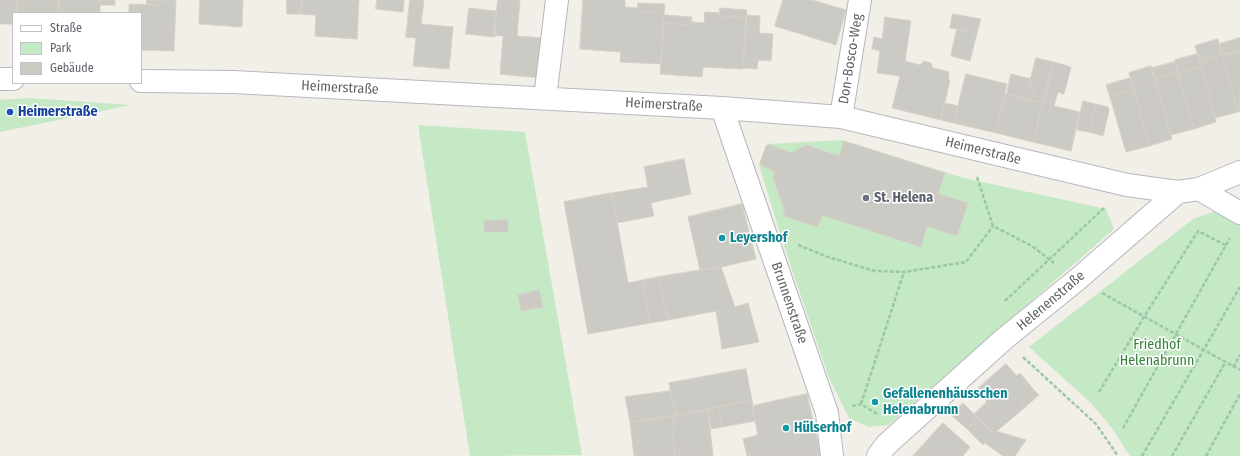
<!DOCTYPE html>
<meta charset="utf-8">
<style>
body{margin:0}
#map{position:relative;width:1240px;height:456px;overflow:hidden;background:#f1efe8;font-family:"Fira Sans Condensed",sans-serif}
canvas{display:block}
.legend{position:absolute;left:12px;top:12px;width:130px;height:72px;box-sizing:border-box;background:#fff;border:1px solid #bfc1c3;margin:0;padding:5px 7px;list-style:none;font-size:12px;color:#5f6368}
.legend li{display:flex;align-items:center;gap:8px;height:20px}
.legend b{width:20px;border:1px solid #bfc1c3}
</style>
<div id="map">
<canvas width="1240" height="456"></canvas>
<ul class="legend">
<li><b style="height:5px;background:#fff"></b>Straße</li>
<li><b style="height:11px;background:#c5e8c5"></b>Park</li>
<li><b style="height:11px;background:#cccac5"></b>Gebäude</li>
</ul>
</div>
<script>
const ctx = document.querySelector('canvas').getContext('2d');
ctx.lineJoin = 'round';
function fillPath(path, color) { ctx.fillStyle = color; ctx.fill(path, 'evenodd'); }
function stroke(path, color, width, dash) { ctx.strokeStyle = color; ctx.lineWidth = width; ctx.lineCap = dash ? 'butt' : 'round'; ctx.setLineDash(dash || []); ctx.stroke(path); }
function label(font, color, halo, rows, align = 'center') {
  ctx.font = font + ' "Fira Sans Condensed",sans-serif'; ctx.lineWidth = 3; ctx.setLineDash([]); ctx.textBaseline = 'middle'; ctx.strokeStyle = halo; ctx.fillStyle = color; for (const [text, x, y, turn = 0] of rows) {
    ctx.save(); ctx.translate(x, y); ctx.rotate((+turn || 0) * Math.PI / 180); ctx.textAlign = isNaN(turn) ? turn : align; if (halo) ctx.strokeText(text, 0, 0); ctx.fillText(text, 0, 0); ctx.restore();
  }
}
const green = new Path2D(`
 M28 98 131 105 0 132V100Z
 M418 125 525 132 582 455 470 456Z
 M842 140 964 178 1106 209 1114 229 889 425 868 427 849 418 829 378 785 249 759 165 767 144Z
 M1240 202V456H1130L1111 427 1091 403 1029 347 1193 219Z`);
const building = new Path2D(`
 M0 0H17V13H13V24H0Z
 M17 0H59V13H17Z
 M59 0H100V13H59Z
 M100 0H115V5H100Z
 M147 0H161V1L157 5 147 4Z
 M161 0H176L174 51 141 50V13H129V4L157 5Z
 M200 0H243L242 26 241 27 200 24 199 23Z
 M287 0H302L301 14H287Z
 M302 0H359L357 39 315 36 316 15 301 14Z
 M377 0H404L403 12 376 9Z
 M410 0H424L421 24 453 27 449 69 413 66 416 38 406 37Z
 M498 0H520L517 36 544 38 540 78 500 74 503 36 494 35Z
 M583 0H625V7L638 8V11L664 13 661 64 620 62 621 52 580 49Z
 M783 0H812L846 10 836 45 775 26Z
 M638 3 665 4 664 13 638 11Z
 M469 8 496 11 495 37 466 34Z
 M720 8 747 10 746 18 719 16Z
 M705 12 719 13V16L746 18 743 69 703 67 702 77 660 74 664 23 691 25 692 22 704 23Z
 M953 14 981 19 977 33 950 28Z
 M664 15 692 17 691 25 664 23Z
 M747 15 760 16 759 33 773 34 771 61 758 60 757 69 743 68Z
 M885 17 911 21 905 61 920 65 924 61 931 63 933 68 949 72 948 79 950 80 941 120 892 108 900 76 877 73 880 51 872 49 874 37 882 39Z
 M957 29 977 33 970 61 951 56Z
 M1240 38V51L1222 55 1219 44Z
 M1218 39 1222 55 1200 62 1195 46Z
 M1240 51V111L1238 112 1222 55Z
 M1197 54 1201 66 1178 73 1175 60Z
 M1222 55 1238 112 1215 118 1200 62Z
 M1036 58 1054 62 1043 103 1031 100 1035 87 1029 85Z
 M1054 62 1071 67 1064 94 1058 92 1054 106 1080 112 1071 151 1033 142Z
 M1175 62 1178 73 1155 79 1152 68Z
 M1151 66 1156 83 1134 90 1129 73Z
 M1201 66 1216 122 1194 129 1178 73Z
 M1178 73 1194 129 1171 135 1155 79Z
 M966 74 1007 84 996 133 954 123Z
 M1011 74 1031 79 1029 85 1035 87 1031 100 1007 94Z
 M1131 78 1134 90 1110 97 1106 85Z
 M1156 83 1172 139 1149 146 1134 90Z
 M1134 90 1149 146 1126 152 1110 97Z
 M1005 94 1043 103 1033 142 996 133Z
 M1083 101 1096 104 1089 132 1077 130Z
 M945 103 958 106 954 123 941 120Z
 M1096 104 1108 107 1109 112 1103 136 1089 132Z
 M844 141 945 173 938 194 968 203 957 236 927 226 921 247 822 215 818 227 783 216 785 211 773 178 775 171 762 166 760 163 766 146 770 145 791 153 806 145 839 156Z
 M684 159 691 194 651 203 654 216 617 223 612 193 648 187 644 167Z
 M612 193 628 283 643 280 650 323 588 334 564 202Z
 M742 204 756 259 721 267 700 270 688 217Z
 M508 220V232H484V221Z
 M721 267 735 307 748 303 759 342 722 349 716 311 668 320 658 277Z
 M658 277 668 320 650 323 643 280Z
 M539 290 543 307 521 311 518 295Z
 M1006 364 1017 376 1020 373 1034 390 1020 402 1024 408 1009 421 997 406 992 410 986 403V397H980L975 391Z
 M746 369 752 400 676 416 669 383Z
 M1034 390 1039 395 1024 408 1020 402Z
 M671 391 676 416 630 422 625 397Z
 M807 394 821 456H747L743 439 758 435 752 406Z
 M752 400 755 421 722 427 719 407Z
 M963 403 974 414 976 417 974 419 975 420 967 429 951 415Z
 M986 403 992 410 997 406 1009 421 994 433 974 414Z
 M719 407 722 427 711 429 708 410Z
 M708 410 713 456H675L673 433 675 416Z
 M675 416 673 433 675 456H634L630 422Z
 M976 417 994 433 983 445 967 429 975 420 974 419Z
 M943 423 970 447 963 456H913Z
 M996 431 1026 440 1015 456H1003L985 443Z`);
const path = new Path2D(`
 M977 177 993 226 1032 246 1054 263
 M798 245 828 257 875 271 904 272 966 262 993 226
 M1102 293 1240 370
 M1005 301 1105 207
 M1023 357 1096 424 1118 456
 M1233 367 1240 355
 M1099 392 1144 317 1198 231 1227 246
 M861 404 904 272
 M852 406 861 404 879 415
 M1123 428 1230 238
 M1142 456 1240 287
 M1172 456 1225 363
 M1206 456 1240 394`);
const minor = new Path2D(`
 M0 79H13
 M141 81 233 82 722 108 841 117 1127 185 1178 192
 M545 98 557 0
 M722 108 827 413 832 456
 M841 117 860 0
 M1199 189 1240 213
 M878 456 886 445 1004 339 1078 279 1178 192 1199 189 1240 172`);
const markers = [
 [10,112,4,"#1a4fb4"],
 [866,198,4,"#6b7280"],
 [722,238,4,"#0f9aa8"],
 [875,402,4,"#0f9aa8"],
 [786,428,4,"#0f9aa8"]
];
const streetNames = [
 ["Don-Bosco-Weg",851,59,-81],
 ["Heimerstraße",340,88,3],
 ["Heimerstraße",664,105,3],
 ["Heimerstraße",983,151,14],
 ["Helenenstraße",1051,301,-40],
 ["Brunnenstraße",789,303,71]
];
const transitNames = [
 ["Heimerstraße",18,112]
];
const worshipNames = [
 ["St. Helena",874,198]
];
const cultureNames = [
 ["Leyershof",730,238],
 ["Gefallenenhäusschen",883,394],
 ["Helenabrunn",883,410],
 ["Hülserhof",794,428]
];
const parkNames = [
 ["Friedhof",1157,345],
 ["Helenabrunn",1157,361]
];
fillPath(green, '#c5e8c5');
fillPath(building, '#cccac5');
stroke(building, '#d6d1c6', 1);
stroke(minor, '#b5b8bc', 24);
stroke(path, '#9cc7a9', 2.5, [4, 2]);
stroke(minor, '#fff', 22);
for (const [x, y, r, color] of markers) { const dot = new Path2D(); dot.arc(x, y, r, 0, 2 * Math.PI); ctx.fillStyle = color; ctx.fill(dot); stroke(dot, '#fff', 1.5); }
label('14px', '#5f6368', '#fff', streetNames);
label('bold 14px', '#164399', '#fff', transitNames, 'left');
label('bold 14px', '#5b616d', '#fff', worshipNames, 'left');
label('bold 14px', '#0d838f', '#fff', cultureNames, 'left');
label('14px', '#348238', '#fff', parkNames);
</script>
